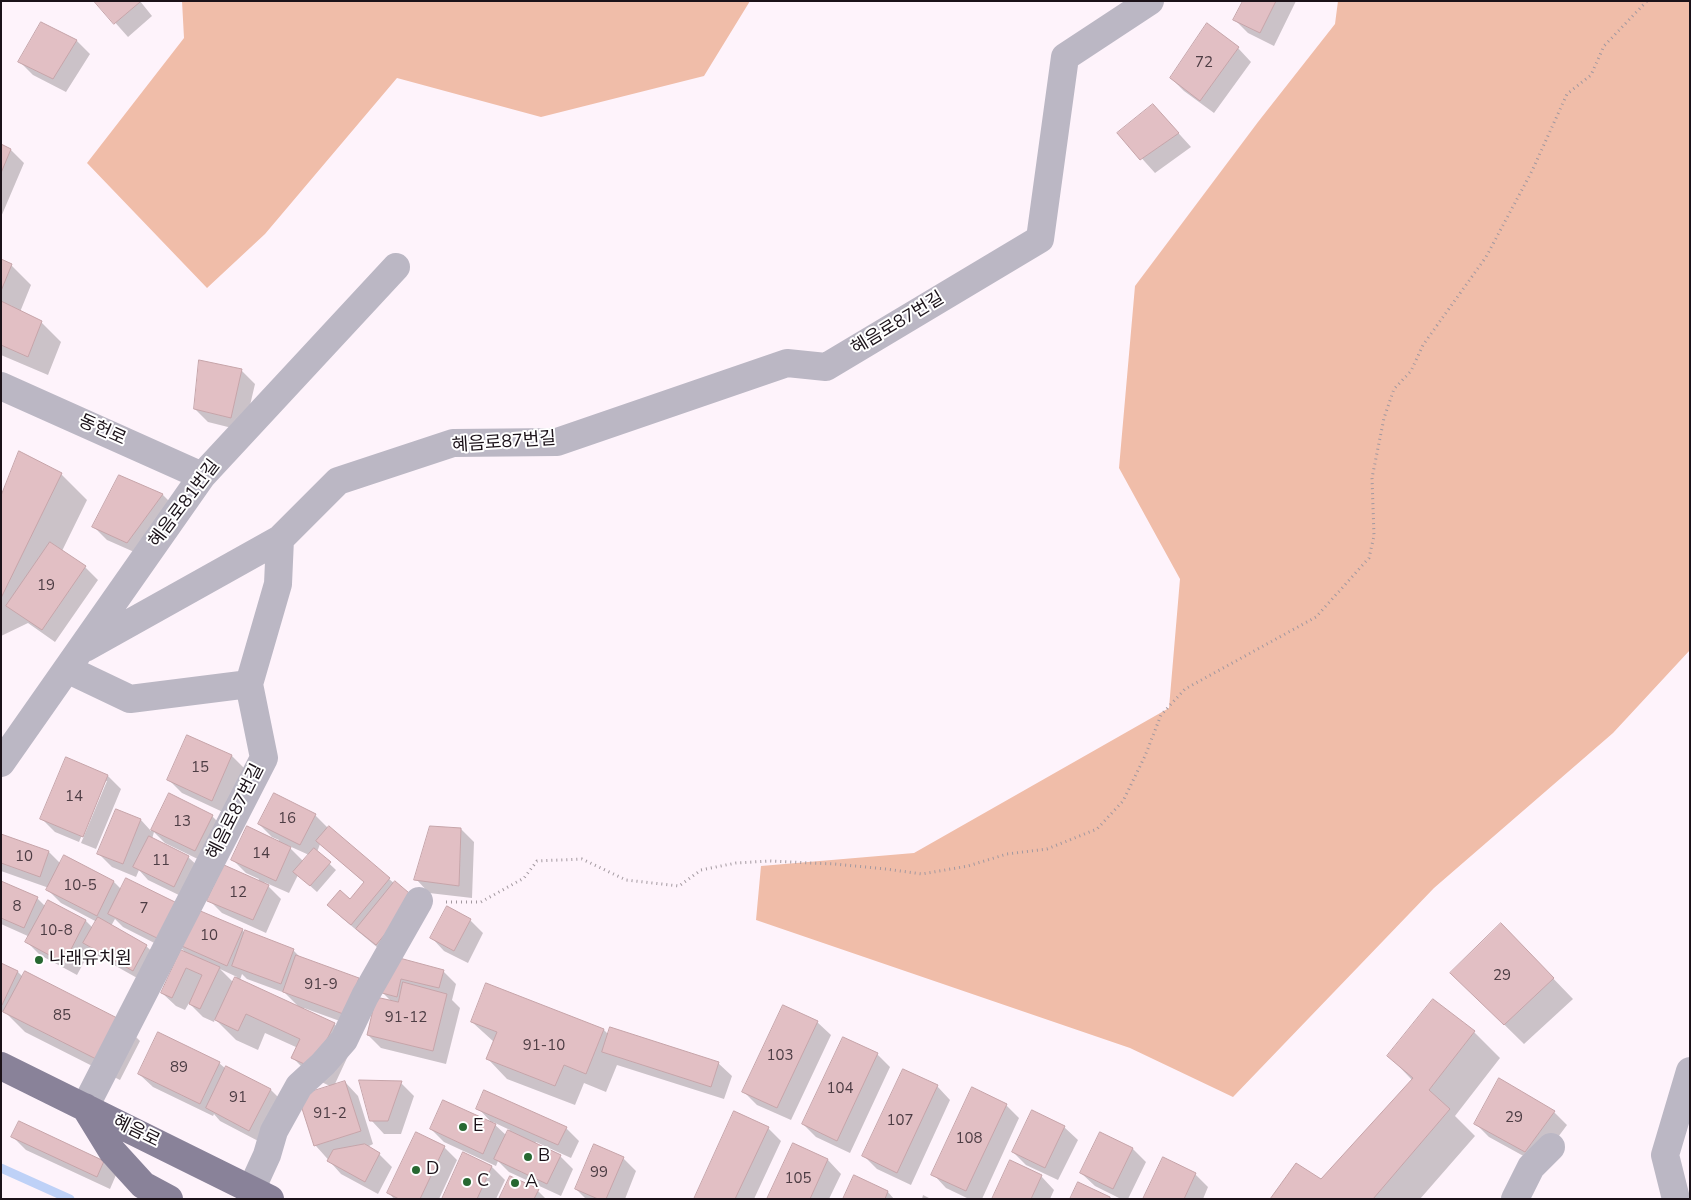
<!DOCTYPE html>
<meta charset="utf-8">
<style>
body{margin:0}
#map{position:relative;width:1691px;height:1200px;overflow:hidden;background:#fef3fb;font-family:"Nunito Sans",sans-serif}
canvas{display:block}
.frame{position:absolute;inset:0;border:2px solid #1b1219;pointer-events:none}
</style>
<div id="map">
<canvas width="1691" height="1200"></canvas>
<div class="frame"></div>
</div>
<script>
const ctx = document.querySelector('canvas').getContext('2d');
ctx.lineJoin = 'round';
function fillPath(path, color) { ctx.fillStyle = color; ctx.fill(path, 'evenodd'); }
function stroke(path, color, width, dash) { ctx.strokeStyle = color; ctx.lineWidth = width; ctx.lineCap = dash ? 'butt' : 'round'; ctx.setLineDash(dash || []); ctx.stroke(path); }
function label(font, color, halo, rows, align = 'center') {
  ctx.font = font + ' "Nunito Sans","Noto Sans KR",sans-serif'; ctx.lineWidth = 4; ctx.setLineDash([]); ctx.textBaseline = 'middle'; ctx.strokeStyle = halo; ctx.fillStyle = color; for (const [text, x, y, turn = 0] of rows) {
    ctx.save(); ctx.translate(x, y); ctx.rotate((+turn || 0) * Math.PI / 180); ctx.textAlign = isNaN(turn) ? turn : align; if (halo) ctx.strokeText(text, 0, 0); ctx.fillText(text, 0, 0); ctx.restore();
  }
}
const green = new Path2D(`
 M182 1H750L704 76 541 117 397 78 265 234 207 288 87 163 184 38Z
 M1338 1H1690V650L1613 733 1434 888 1233 1097 1130 1048 756 920 761 866 914 853 1169 708 1180 579 1119 468 1135 286 1258 122 1335 24Z`);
const shadow = new Path2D(`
 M96 1H140L152 16 128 37Z
 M1244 1H1296L1274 46 1248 33 1235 20Z
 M41 23 77 41 90 54 66 92 33 75 20 62Z
 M1238 48 1251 62 1214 113 1184 91 1171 78Z
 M1153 105 1191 147 1155 173 1119 133Z
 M1 145 11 150 24 163 1 217Z
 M1 260 11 265 31 285 20 312 41 322 61 342 48 375 1 355Z
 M242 371 255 384 244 431 208 422 195 409Z
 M61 474 87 500 62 551 85 567 98 580 55 642 28 623 1 636V500Z
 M120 477 163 495 176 508 141 555 107 540 94 527Z
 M188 737 232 756 245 769 225 813 182 793 169 780Z
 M67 759 108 776 121 789 96 849 81 843 107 781H105L79 842 55 832 42 819Z
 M169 795 212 816 225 829 208 864 165 843 154 832 152 839 188 857 202 870 187 899 148 880 139 870 136 877 112 867 98 853 116 810 141 820 151 831Z
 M315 815 328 828 395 884 390 958 342 918 329 905 351 900 365 883 320 844 317 852 336 870 317 892 298 875 289 893 264 882 281 899 266 933 222 913 209 900 258 881 259 879 246 873 233 860 278 842 279 840 272 837 259 824ZM287 845 309 855 304 862Z
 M461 829 474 842 472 898 429 893 416 879Z
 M1 836 49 852 61 864 64 857 114 882 122 890 178 905 242 930 245 933 293 950 302 959 359 979 372 992 359 1028 304 1008 303 1010 334 1024 354 1043 334 1086 345 1082 358 1096 373 1144 367 1147 379 1154 392 1167 378 1194 341 1174 316 1146 300 1097 332 1087 313 1078 293 1058 298 1048 265 1033 258 1050 236 1040 215 1019 214 1022 203 1017 189 1003 185 1010 176 1006 162 993 187 954 178 945 174 953 123 927 115 919 111 926 146 946 160 959 146 983 98 956 91 949 77 975 40 955 27 942 30 937 1 924V883L37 898 46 907 48 902 86 921 93 928 97 922 61 903 48 890 49 888 1 871ZM220 969 237 977 234 983ZM242 974 247 979 285 993 299 1007 240 980Z
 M470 920 483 933 468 963 444 951 431 937Z
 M1520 944 1573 999 1524 1044 1471 992Z
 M393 957 443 971 456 984 452 1000 460 1008 446 1064 381 1048 368 1035 392 1002 383 993Z
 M1 964 18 972 23 977 120 1021 140 1041 120 1080 25 1032 6 1013 1 1011Z
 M487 984 604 1030 609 1035 718 1063 732 1076 724 1099 617 1065 606 1092 584 1083 575 1105 507 1079 488 1059 494 1042 472 1022Z
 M1433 1001 1474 1032 1500 1058 1455 1116 1475 1136 1420 1199H1272L1321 1181 1413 1081 1389 1056Z
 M817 1022 831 1035 791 1120 757 1105 744 1092Z
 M877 1054 890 1067 850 1153 816 1137 803 1124Z
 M219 1063 226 1069V1068L271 1090 284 1103 262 1143 220 1121 214 1114 213 1116 153 1087 139 1074Z
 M401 1083 414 1096 401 1134H384L371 1120Z
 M937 1086 950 1100 911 1185 877 1169 864 1156Z
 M1006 1105 1019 1118 982 1199H969L946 1188 933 1174Z
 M478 1108 566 1128 579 1141 571 1158 536 1142 535 1144 560 1156 573 1169 561 1196 509 1172 498 1161 496 1166 444 1142 431 1129 493 1124ZM493 1122 510 1130 507 1136 493 1123Z
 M1032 1112 1064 1127 1078 1140 1058 1180 1026 1165 1013 1152Z
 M1554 1112 1567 1125 1538 1164 1489 1137 1476 1124Z
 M768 1128 781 1141 754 1199H695Z
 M13 1137 103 1162 116 1175 110 1189 26 1150Z
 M794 1145 828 1160 841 1174 829 1199H769Z
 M444 1147 457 1160 439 1199H394L389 1193Z
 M1133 1149 1146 1162 1128 1199H1121L1095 1186 1081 1173Z
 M623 1158 636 1171 625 1199H586L576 1189Z
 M489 1164 505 1180 496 1199H443Z
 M1195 1174 1208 1187 1203 1199H1145Z
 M1041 1176 1054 1190 1050 1199H993Z
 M855 1177 888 1192 894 1199H844Z
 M538 1191 546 1199H501Z
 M923 1195 931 1199H922Z`);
const stream = new Path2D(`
 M1 1168 70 1199`);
const building = new Path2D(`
 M94 1H139L140 2 114 24Z
 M1243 1H1276L1260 33 1233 20Z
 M41 22 77 40 53 79 18 62Z
 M1207 23 1239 47 1200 101 1170 78Z
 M1153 104 1179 133 1140 160 1117 133Z
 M1 144 11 149 1 173Z
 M1 259 12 264 1 291Z
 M1 301 42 321 28 357 1 345Z
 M199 360 242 369 231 418 194 409Z
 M19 451 62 473 1 598V496Z
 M119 475 163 494 127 543 92 527Z
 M50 542 86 566 42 630 6 606Z
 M187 735 232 755 212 801 167 780Z
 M66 757 108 775 83 837 40 819Z
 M169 793 213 815 195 851 151 830Z
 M274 793 316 814 300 845 258 824Z
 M116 809 141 819 123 864 97 854Z
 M247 826 291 847 276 881 231 860Z
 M329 826 390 878 351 925 327 905 340 890 350 899 364 882 316 841Z
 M430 826 461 828 459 886 414 880Z
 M1 834 49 851 40 877 1 863Z
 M149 836 189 856 174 887 133 867Z
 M314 848 331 862 310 886 293 872Z
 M64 855 114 881 97 916 46 890Z
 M224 865 269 885 253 920 207 901Z
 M126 878 179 904 161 940 108 914Z
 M1 881 38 897 24 928 1 918Z
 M395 881 415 898 376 945 356 929Z
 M48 900 86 920 64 963 25 942Z
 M447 906 471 919 454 951 430 938Z
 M191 907 243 929 227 966 175 943Z
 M98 917 147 945 133 971 83 943Z
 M1501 923 1554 978 1504 1025 1450 973Z
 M245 930 294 949 281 984 232 966Z
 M181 950 220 967 200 1009 189 1004 202 975 186 968 172 998 161 993Z
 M296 955 359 978 346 1015 283 992Z
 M392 956 444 970 439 988 401 979 397 997 382 993Z
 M1 963 18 971 2 1005H1Z
 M25 971 121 1020 100 1061 3 1012Z
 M235 977 335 1023 313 1068 291 1058 300 1039 246 1014 238 1031 215 1020Z
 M403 982 447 994 433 1051 367 1035 376 997 398 1002Z
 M486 983 604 1029 586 1074 564 1065 555 1086 486 1059 497 1032 471 1022Z
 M1433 999 1475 1031 1429 1090 1450 1109 1373 1199H1270L1296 1163 1321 1179 1413 1078 1387 1056Z
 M783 1005 818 1021 777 1108 742 1092Z
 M610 1027 719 1062 711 1087 602 1052Z
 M158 1032 220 1062 200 1104 138 1074Z
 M843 1037 878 1053 837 1141 802 1124Z
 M226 1066 271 1089 249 1131 206 1108Z
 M903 1069 938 1085 897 1173 862 1156Z
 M1499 1078 1555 1111 1525 1152 1474 1124Z
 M359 1080 402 1081 388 1121H370Z
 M345 1081 361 1131 314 1146 298 1096Z
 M972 1087 1007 1104 966 1191 931 1175Z
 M484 1090 567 1127 558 1145 476 1109Z
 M443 1100 496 1124 483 1154 430 1129Z
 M1032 1110 1065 1126 1045 1168 1012 1152Z
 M734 1111 769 1127 735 1199H694Z
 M19 1121 104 1161 97 1177 11 1137Z
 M508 1130 561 1155 547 1184 494 1159Z
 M416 1132 445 1146 420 1199H399L387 1193Z
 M1100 1132 1133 1148 1113 1189 1080 1173Z
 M793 1143 828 1159 810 1199H767Z
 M365 1144 380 1153 365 1182 327 1161 333 1150Z
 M594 1144 624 1157 606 1199H598L575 1189Z
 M463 1152 492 1166 477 1199H442Z
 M1163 1157 1196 1173 1184 1199H1143Z
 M1010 1160 1042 1175 1031 1199H992Z
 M854 1175 888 1191 885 1199H843Z
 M510 1176 539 1189 534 1199H499Z
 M1078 1182 1110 1197V1199H1070Z`);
const path = new Path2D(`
 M446 902H481L524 878 537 861 582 859 626 880 679 886 701 870 736 863 769 861 834 864 886 869 922 874 968 866 1007 854 1047 849 1097 829 1123 801 1145 756 1161 715 1185 689 1316 617 1369 558 1374 536 1372 478 1384 418 1394 389 1411 371 1423 345 1486 257 1532 171 1567 94 1591 75 1604 46 1647 1`);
const minor = new Path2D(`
 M1 386 202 476
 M85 648 280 539
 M67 669 130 699 249 684
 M1 763 202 476 396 267
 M85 1107 264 758 249 684 278 584 280 539 338 481 453 443 557 442 787 363 826 367 1040 239 1065 57 1150 1
 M251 1190 267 1155 274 1131 299 1086 323 1064 344 1040 365 996 419 901
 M1515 1199 1531 1167 1551 1147
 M1676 1199 1665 1155 1690 1071`);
const major = new Path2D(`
 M1 1066 270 1199
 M85 1107 112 1151 143 1185 169 1199`);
const markers = [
 [39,960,5,"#276831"],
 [463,1127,5,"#276831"],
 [528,1157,5,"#276831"],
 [416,1170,5,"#276831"],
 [467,1182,5,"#276831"],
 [515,1183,5,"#276831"]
];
const numberNames = [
 ["72",1204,63],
 ["19",46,586],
 ["15",200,768],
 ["14",74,797],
 ["16",287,819],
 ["13",182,822],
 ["14",261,854],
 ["10",24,857],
 ["11",161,861],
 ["10-5",80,886],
 ["12",238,893],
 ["8",17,907],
 ["7",144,909],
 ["10-8",56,931],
 ["10",209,936],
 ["29",1502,976],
 ["91-9",321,985],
 ["85",62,1016],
 ["91-12",406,1018],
 ["91-10",544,1046],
 ["103",780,1056],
 ["89",179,1068],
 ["104",840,1089],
 ["91",238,1098],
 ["91-2",330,1114],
 ["29",1514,1118],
 ["107",900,1121],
 ["108",969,1139],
 ["99",599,1173],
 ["105",798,1179]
];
const streetNames = [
 ["혜음로87번길",898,324,-31],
 ["동헌로",102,431,24],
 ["혜음로87번길",504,443,-4],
 ["혜음로81번길",185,504,-53],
 ["혜음로87번길",236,812,-63],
 ["혜음로",136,1132,26]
];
const poiNames = [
 ["나래유치원",49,960],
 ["E",473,1127],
 ["B",538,1157],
 ["D",426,1170],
 ["C",477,1182],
 ["A",525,1183]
];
fillPath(green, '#f0bda9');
fillPath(shadow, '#0003');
stroke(stream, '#bed1f7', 9);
fillPath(building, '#e2bfc4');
stroke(building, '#c6a4a9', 1);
stroke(path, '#a2989f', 3, [1, 4]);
stroke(minor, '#bbb7c4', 28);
stroke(major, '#898299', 28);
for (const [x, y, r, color] of markers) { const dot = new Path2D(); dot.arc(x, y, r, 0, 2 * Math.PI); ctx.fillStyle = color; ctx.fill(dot); stroke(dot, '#fff', 2); }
label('15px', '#4d3d44', null, numberNames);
label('18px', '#1b1219', '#fff', streetNames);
label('18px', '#1b1219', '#fff', poiNames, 'left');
</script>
